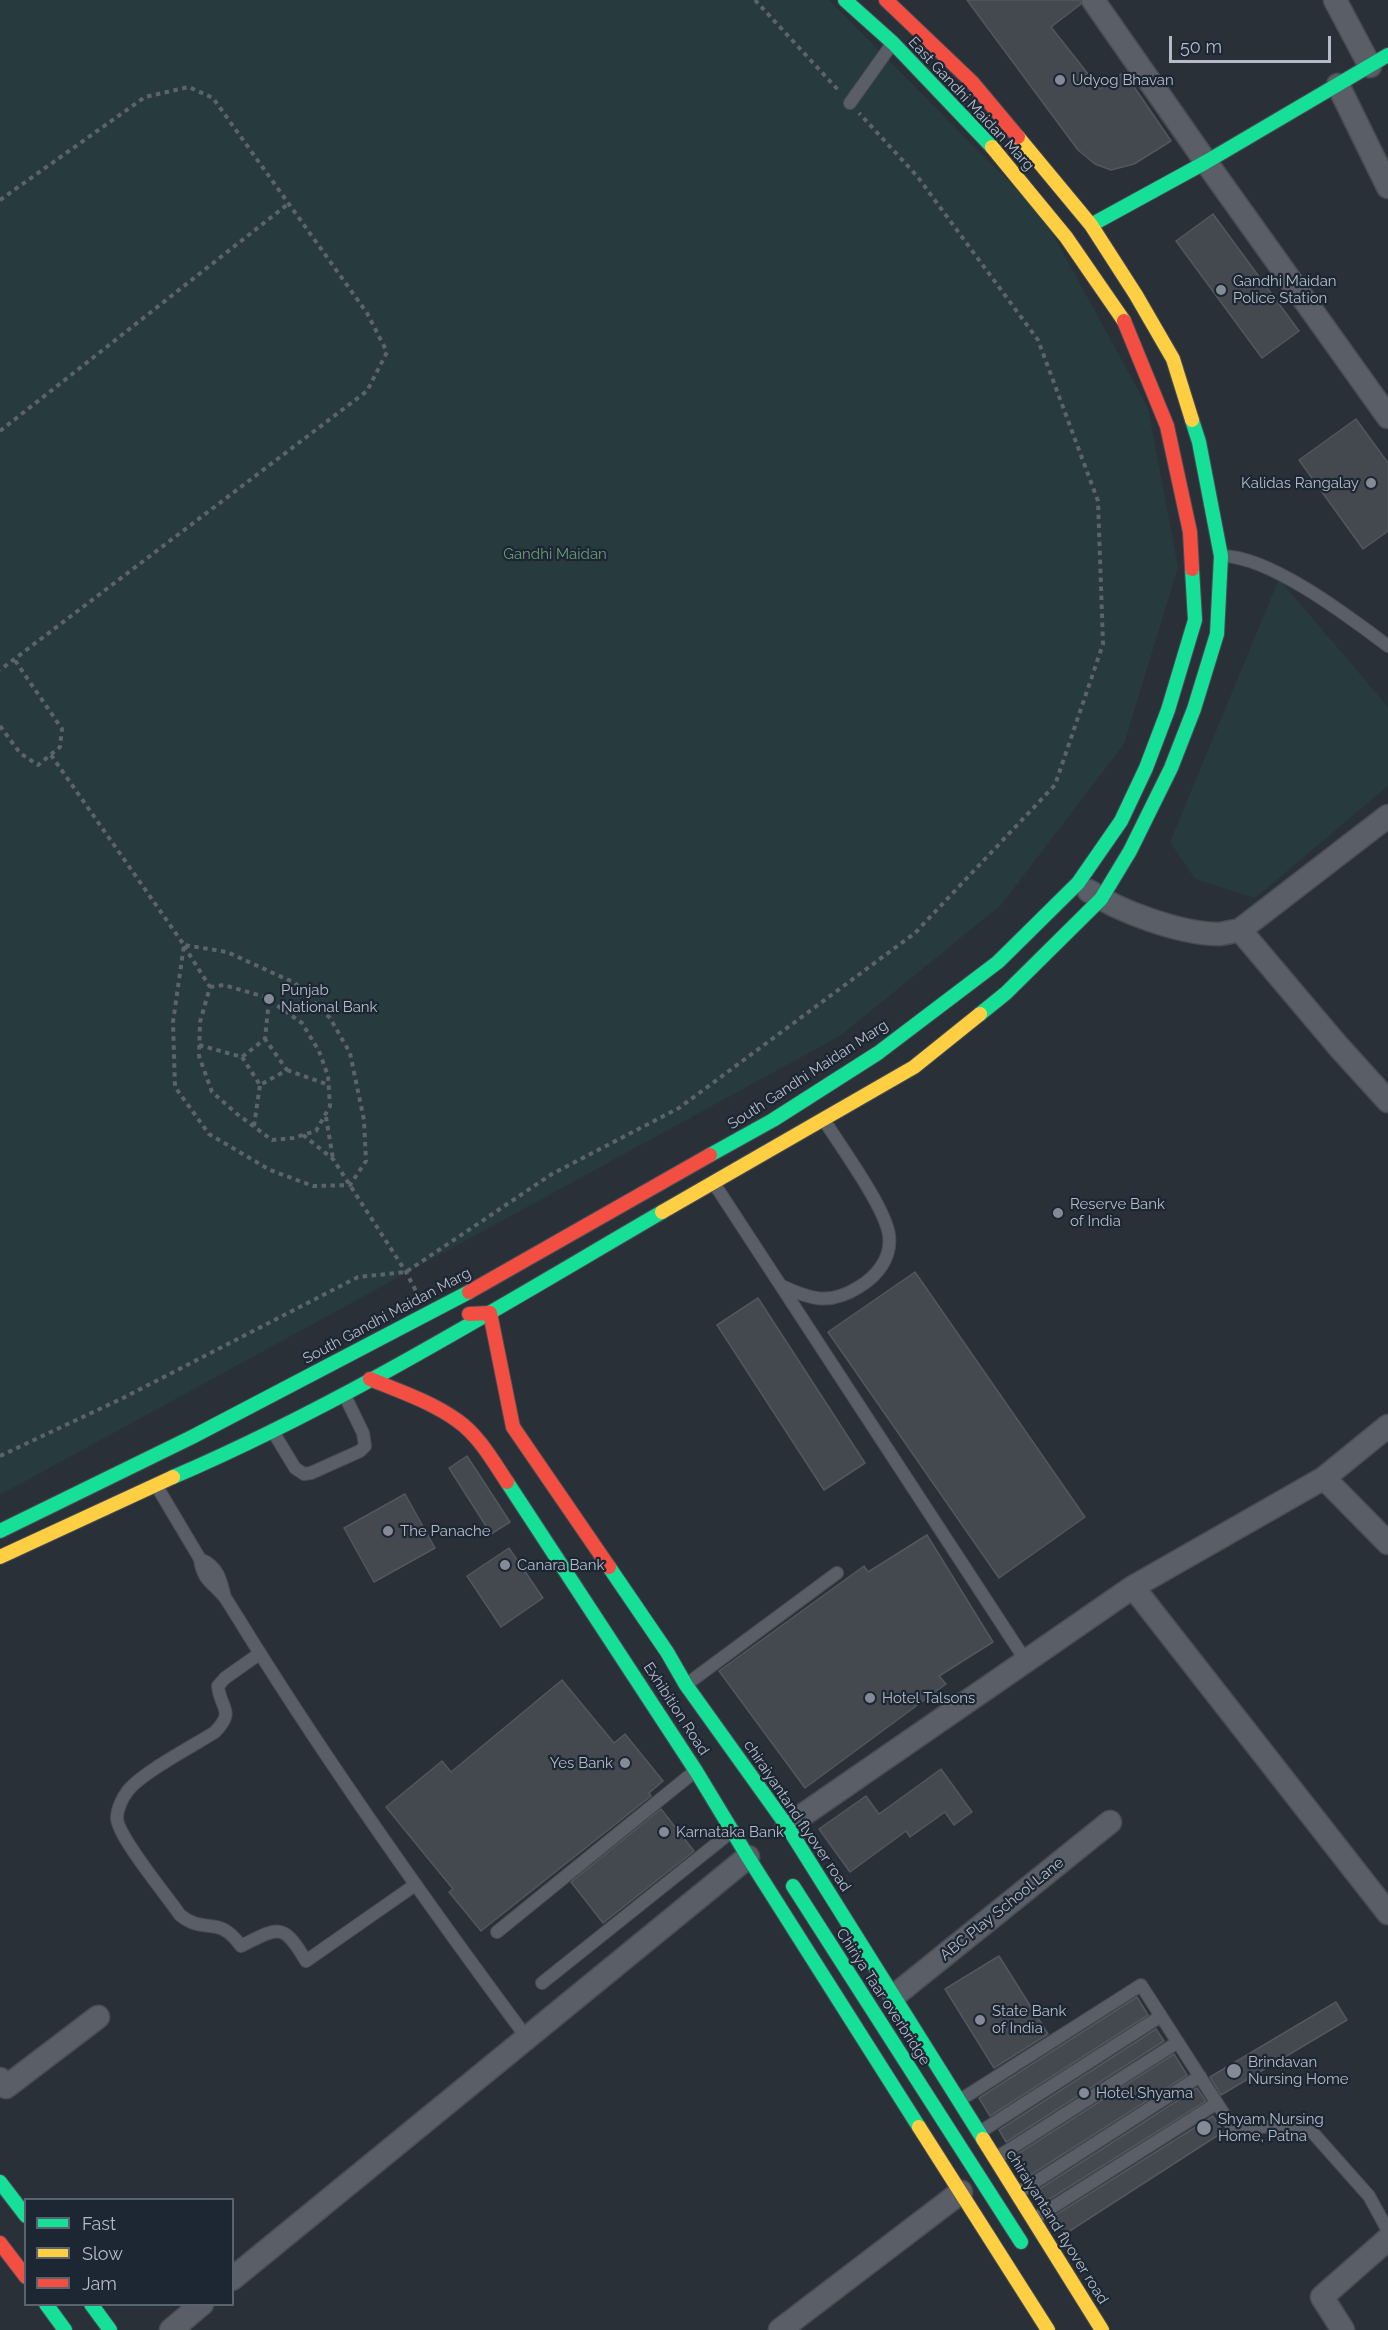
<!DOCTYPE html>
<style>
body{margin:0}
#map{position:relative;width:1388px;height:2330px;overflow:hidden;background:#2a3038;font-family:Raleway,sans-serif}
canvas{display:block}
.legend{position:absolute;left:24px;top:2198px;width:210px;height:108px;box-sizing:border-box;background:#1d2633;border:2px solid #59626f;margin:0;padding:8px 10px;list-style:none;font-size:18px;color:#b4bcc9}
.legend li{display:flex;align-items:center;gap:12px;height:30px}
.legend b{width:30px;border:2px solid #59626f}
.scale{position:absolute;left:1169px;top:36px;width:162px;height:27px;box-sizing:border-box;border:3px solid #b4bcc9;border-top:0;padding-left:8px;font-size:18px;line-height:21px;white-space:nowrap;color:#b4bcc9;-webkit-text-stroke:4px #1d2633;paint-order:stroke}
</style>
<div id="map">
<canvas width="1388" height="2330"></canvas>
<ul class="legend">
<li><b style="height:8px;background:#16e098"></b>Fast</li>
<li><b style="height:8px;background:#ffcf43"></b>Slow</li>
<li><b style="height:8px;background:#f24e42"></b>Jam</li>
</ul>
<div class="scale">50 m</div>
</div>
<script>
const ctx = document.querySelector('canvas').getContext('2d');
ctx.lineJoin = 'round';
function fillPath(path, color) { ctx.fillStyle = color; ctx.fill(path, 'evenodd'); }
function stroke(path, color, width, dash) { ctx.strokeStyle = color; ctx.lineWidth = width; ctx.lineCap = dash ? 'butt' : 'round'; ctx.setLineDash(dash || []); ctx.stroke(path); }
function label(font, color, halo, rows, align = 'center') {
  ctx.font = font + ' Raleway,sans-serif'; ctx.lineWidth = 4.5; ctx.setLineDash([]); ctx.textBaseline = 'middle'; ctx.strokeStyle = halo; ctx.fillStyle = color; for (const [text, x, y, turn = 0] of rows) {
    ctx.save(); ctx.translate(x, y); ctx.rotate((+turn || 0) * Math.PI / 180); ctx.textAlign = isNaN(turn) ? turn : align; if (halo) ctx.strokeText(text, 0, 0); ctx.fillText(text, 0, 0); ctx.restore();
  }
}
const green = new Path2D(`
 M0 0H829L1043 216 1148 408 1178 567 1124 744 1001 905 840 1036 0 1495Z
 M1279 579 1388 707V786L1255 898 1195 879 1170 842Z`);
const building = new Path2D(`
 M967 0H1080L1081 4 1051 27 1100 89 1124 72 1171 141 1134 164 1111 170 1095 164 1078 150Z
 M1213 214 1299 331 1262 358 1176 241Z
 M1356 419 1388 463V531L1363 549 1299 460Z
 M915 1272 1085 1517 999 1578 828 1332Z
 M758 1298 865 1463 824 1490 717 1325Z
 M467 1456 510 1522 491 1534 449 1468Z
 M405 1494 435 1548 374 1582 344 1528Z
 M927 1535 993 1642 939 1676 946 1684 805 1788 719 1671 864 1566 868 1572Z
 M509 1548 543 1598 501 1627 467 1576Z
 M562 1680 614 1743 625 1734 663 1781 649 1793 651 1796 481 1931 449 1892 453 1889 386 1807 442 1761 451 1772Z
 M941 1769 972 1812 954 1825 945 1812 910 1837 906 1831 850 1872 819 1829 866 1796 879 1814Z
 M661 1809 694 1851 603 1923 571 1882Z
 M999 1956 1048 2034 994 2068 945 1989Z
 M1137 1997 1148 2015 990 2116 979 2098Z
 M1336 2002 1347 2020 1221 2095 1210 2077Z
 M1156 2029 1164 2041 1006 2142 999 2130Z
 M1174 2054 1187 2075 1029 2176 1016 2155Z
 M1197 2088 1206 2101 1045 2202 1038 2190Z
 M1213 2116 1223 2132 1065 2234 1054 2216Z`);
const path = new Path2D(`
 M755 0 840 92
 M0 200 145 97 189 87 213 98 367 313 387 352 367 391 0 670
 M0 431 288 204
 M0 726 20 753 38 765 60 747 62 729 14 659
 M51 755 184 945 173 1022 175 1087 209 1134 270 1170 313 1186 350 1185 366 1161 364 1120 350 1053 330 1018 295 983 227 952 184 945
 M184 946 210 987 200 1022 199 1056 212 1092 237 1114 272 1140 293 1138 316 1131 330 1106 328 1076 319 1051 302 1023 265 997 224 985 210 987
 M199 1045 242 1057 265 1039 269 1000
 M242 1057 260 1085 287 1070 265 1039
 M287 1070 329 1085
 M326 1117 333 1159
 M254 1126 260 1085
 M303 1135 333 1159 406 1272 417 1293
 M0 1456 123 1398 358 1277 406 1272 552 1174 679 1108 915 933 1055 785 1103 644 1098 501 1038 340 917 176 859 113`);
const lane = new Path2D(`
 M850 103 892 44
 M1223 556C1271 557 1348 616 1388 646
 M715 1185 1026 1661
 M782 1286C812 1300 830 1305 859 1287 877 1276 892 1258 889 1235 885 1207 841 1147 824 1120
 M272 1430 295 1468 304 1474 311 1473 360 1451 365 1446 363 1433 344 1394
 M156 1485 200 1559
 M225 1598C221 1580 218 1566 200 1559 203 1582 214 1583 226 1599 230 1605 234 1612 238 1618 327 1763 426 1902 527 2038
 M259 1654 225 1678 218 1686C220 1709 236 1710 215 1732 195 1745 139 1774 127 1792 122 1798 117 1810 117 1818 117 1836 168 1897 180 1915 206 1936 217 1913 241 1946 279 1927 283 1922 306 1961L415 1885
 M687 1684 837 1573
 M497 1932 694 1772
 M542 1983 731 1832
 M960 2100 1141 1985 1233 2128 1306 2125 1369 2196 1388 2231
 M980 2132 1161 2016
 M996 2158 1178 2042
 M1018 2193 1200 2076
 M1034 2219 1217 2103`);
const street = new Path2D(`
 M1093 0 1206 162 1388 417
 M1335 0 1370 66
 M1338 85 1388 187
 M1089 891C1120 912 1179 933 1217 934 1224 934 1233 931 1240 930L1388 816
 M1240 930 1338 1046 1388 1101
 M1324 1478 1388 1543
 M1133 1587 1388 1913
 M787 1826 1133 1587 1324 1478 1388 1426
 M894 1996 1110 1822
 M0 2079 6 2087 98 2017
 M232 2279 748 1857
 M171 2330 202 2304
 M780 2330 961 2192
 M1343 2330 1322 2297 1388 2239`);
const fast = new Path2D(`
 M845 0 893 43 992 147
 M1091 225 1206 162 1388 55
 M980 1014 1006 993 1101 899 1130 851 1171 768 1194 709 1217 634 1221 556 1199 442 1192 420
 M710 1155 773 1120 878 1053 998 962 1078 883 1121 821 1146 768 1168 710 1195 620 1192 569
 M173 1477C343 1404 502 1305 662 1212
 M507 1482 696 1771 748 1857 919 2127
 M0 1531 192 1437 469 1292
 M609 1567 667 1652 686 1685 787 1826 983 2139
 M793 1886 1021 2242
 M0 2182 26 2216
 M46 2304 65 2330
 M91 2304 110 2330`);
const slow = new Path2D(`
 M1018 137 1091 225 1136 295 1173 359 1192 420
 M992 147 1066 237 1124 321
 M662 1212 914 1067 980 1014
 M0 1557 173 1477
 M919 2127 1048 2330
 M983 2139 1102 2330`);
const jam = new Path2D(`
 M886 0 972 82 1018 137
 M1124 321 1167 426 1190 532 1192 569
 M469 1292 710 1155
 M469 1314 490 1313 513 1427 609 1567
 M370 1379C399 1391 432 1402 458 1421 479 1436 493 1461 507 1482
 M0 2243 26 2277`);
const markers = [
 [1060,80,6,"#848b96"],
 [1221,290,6,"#848b96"],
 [1371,483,6,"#848b96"],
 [269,999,6,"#848b96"],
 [1058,1213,6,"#848b96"],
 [388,1531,6,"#848b96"],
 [505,1565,6,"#848b96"],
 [870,1698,6,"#848b96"],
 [625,1763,6,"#848b96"],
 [664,1832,6,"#848b96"],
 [980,2020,6,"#848b96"],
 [1234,2071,8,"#848b96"],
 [1084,2093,6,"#848b96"],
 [1204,2128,8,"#848b96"]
];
const poiNames = [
 ["Udyog Bhavan",1072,80],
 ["Gandhi Maidan",1233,281],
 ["Police Station",1233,298],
 ["Kalidas Rangalay",1359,483,"right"],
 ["Punjab",281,990],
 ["National Bank",281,1007],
 ["Reserve Bank",1070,1204],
 ["of India",1070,1221],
 ["The Panache",400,1531],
 ["Canara Bank",517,1565],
 ["Hotel Talsons",882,1698],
 ["Yes Bank",613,1763,"right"],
 ["Karnataka Bank",676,1832],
 ["State Bank",992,2011],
 ["of India",992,2028],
 ["Brindavan",1248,2062],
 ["Nursing Home",1248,2079],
 ["Hotel Shyama",1096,2093],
 ["Shyam Nursing",1218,2119],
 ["Home, Patna",1218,2136]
];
const streetNames = [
 ["East Gandhi Maidan Marg",971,104,47],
 ["South Gandhi Maidan Marg",808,1075,-33],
 ["South Gandhi Maidan Marg",387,1316,-28],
 ["Exhibition Road",676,1709,57],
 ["chiraiyantand flyover road",797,1816,56],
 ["ABC Play School Lane",1002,1909,-39],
 ["Chiriya Taar overbridge",883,1997,57],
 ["chiraiyantand flyover road",1057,2227,58]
];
const parkNames = [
 ["Gandhi Maidan",555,554]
];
fillPath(green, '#273a3e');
fillPath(building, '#444950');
stroke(building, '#52575f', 1.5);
stroke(lane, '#484c53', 14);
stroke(street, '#484c53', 25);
stroke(fast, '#484c53', 16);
stroke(slow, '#484c53', 16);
stroke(jam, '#484c53', 16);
stroke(path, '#5d636a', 4, [4.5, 4.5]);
stroke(lane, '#5a5e66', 12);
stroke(street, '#5a5e66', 22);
stroke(fast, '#16e098', 14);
stroke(slow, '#ffcf43', 14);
stroke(jam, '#f24e42', 14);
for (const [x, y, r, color] of markers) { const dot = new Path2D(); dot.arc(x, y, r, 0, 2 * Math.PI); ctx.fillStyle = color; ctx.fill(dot); stroke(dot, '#1d2633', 2); }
label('15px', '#b4bcc9', '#1d2633', poiNames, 'left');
label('15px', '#b4bcc9', '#1d2633', streetNames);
label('15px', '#6b9a76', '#1d2633', parkNames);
</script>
